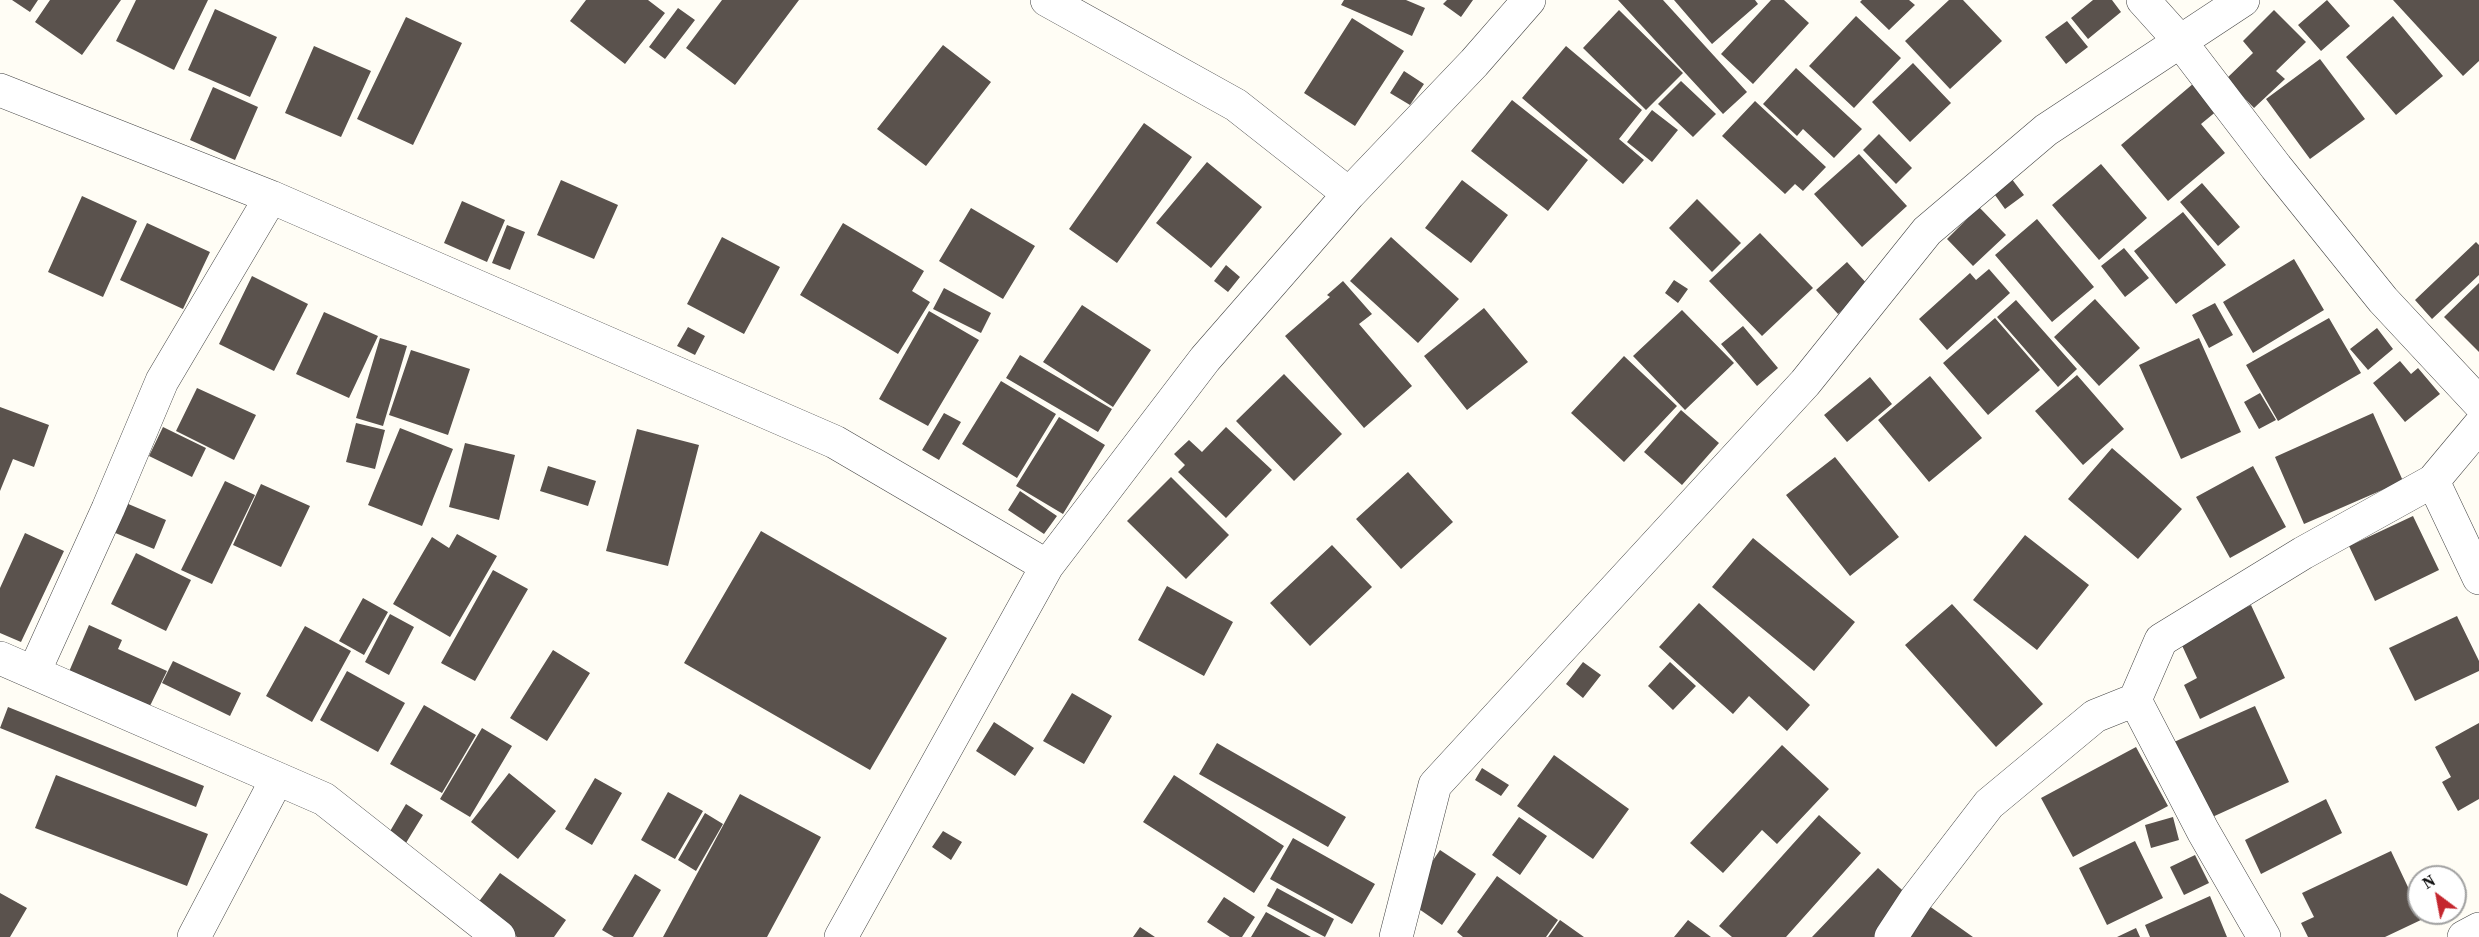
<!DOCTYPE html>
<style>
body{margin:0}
#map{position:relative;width:2479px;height:937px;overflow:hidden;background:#fffdf5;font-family:"Source Serif 4",serif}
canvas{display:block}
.north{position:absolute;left:2407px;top:865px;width:60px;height:60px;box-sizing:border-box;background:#fff;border:2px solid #a0a0a0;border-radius:50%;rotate:328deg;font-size:16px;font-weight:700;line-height:24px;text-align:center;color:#111}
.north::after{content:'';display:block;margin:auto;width:21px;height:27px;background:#c4262e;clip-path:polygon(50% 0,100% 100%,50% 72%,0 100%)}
</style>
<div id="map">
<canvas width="2479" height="937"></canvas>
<div class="north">N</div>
</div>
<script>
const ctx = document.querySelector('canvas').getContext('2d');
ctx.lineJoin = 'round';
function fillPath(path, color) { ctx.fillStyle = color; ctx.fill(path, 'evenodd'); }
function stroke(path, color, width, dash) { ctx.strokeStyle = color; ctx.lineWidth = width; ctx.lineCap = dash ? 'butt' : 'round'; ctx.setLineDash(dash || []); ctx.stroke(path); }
const building = new Path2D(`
 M12 0H38L30 12Z
 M50 0H121L82 55 35 22Z
 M136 0H208L174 70 116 41Z
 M586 0H648L665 13 625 64 570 21Z
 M722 0H799L735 85 686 48Z
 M1344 0H1406L1425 8 1412 36 1341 5Z
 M1447 0H1473L1461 17 1443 4Z
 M1618 0H1663L1747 92 1723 114Z
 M1674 0H1755L1758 4 1712 44Z
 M1771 0H1784L1809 23 1753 84 1721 54Z
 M1862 0H1909L1915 5 1889 30 1860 2Z
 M1949 0H1963L2002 41 1950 89 1905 41Z
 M2093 0H2112L2121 12 2088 39 2071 18Z
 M2327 0 2350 26 2321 51 2298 25Z
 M2393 0H2479V61L2463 76Z
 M678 8 695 20 665 59 649 47Z
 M215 9 277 37 250 97 188 70Z
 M1619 10 1683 73 1646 110 1583 48Z
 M2274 10 2306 42 2276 71 2285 79 2254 108 2226 79 2253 53 2243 41Z
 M1856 16 1901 58 1854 108 1809 66Z
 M2393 16 2443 76 2396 115 2346 57Z
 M406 17 462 43 413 145 357 119Z
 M1352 18 1404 51 1355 126 1304 93Z
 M2067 21 2088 47 2066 64 2045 37Z
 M943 45 991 82 926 166 877 129Z
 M314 46 371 71 341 137 285 113Z
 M1566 46 1642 110 1619 139 1644 160 1623 184 1522 98Z
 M2320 59 2365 119 2310 159 2266 99Z
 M1913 63 1951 103 1910 142 1872 102Z
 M1796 68 1862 129 1834 158 1803 129 1797 136 1763 104Z
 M1404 71 1424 84 1410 105 1390 93Z
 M1681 81 1716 114 1693 137 1658 104Z
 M2194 83 2218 110 2201 124 2225 153 2168 201 2121 145Z
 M213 87 258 107 235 160 190 140Z
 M1512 100 1588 160 1548 211 1471 151Z
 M1755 101 1826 167 1803 191 1795 184 1785 194 1722 136Z
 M1652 110 1678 130 1652 162 1627 142Z
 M1144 123 1192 157 1117 263 1069 229Z
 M1879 134 1912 168 1896 184 1863 150Z
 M1859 154 1907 206 1862 247 1814 194Z
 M1207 162 1262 207 1211 268 1156 223Z
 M2101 164 2147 218 2099 260 2052 205Z
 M2008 174 2024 195 2005 209 1990 188Z
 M561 180 618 205 594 259 537 235Z
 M1462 180 1508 215 1471 263 1425 228Z
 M2202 183 2240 227 2218 246 2180 202Z
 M82 196 137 221 103 297 48 272Z
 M1697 199 1741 243 1712 272 1669 228Z
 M462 201 505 220 487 262 444 243Z
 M1979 207 2006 235 1973 266 1947 239Z
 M971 208 1035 246 1003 299 939 261Z
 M2183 212 2226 265 2176 304 2134 251Z
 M2037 219 2094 287 2052 322 1995 255Z
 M147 223 210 252 183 309 120 280Z
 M843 223 924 271 912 291 930 302 898 354 800 295Z
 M507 225 525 232 510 270 492 263Z
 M1760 233 1813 288 1762 336 1709 281Z
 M722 237 780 267 744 334 687 304Z
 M1391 237 1459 299 1418 343 1350 281Z
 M2476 242 2479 245V275L2432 319 2415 300Z
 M2124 248 2149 278 2125 297 2101 266Z
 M2294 259 2324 310 2253 353 2223 302Z
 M1847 262 1869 286 1838 314 1816 290Z
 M1226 265 1240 277 1228 292 1214 281Z
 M1989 269 2010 293 1947 350 1919 319 1970 273 1976 280Z
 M252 276 308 304 274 371 219 344Z
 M1674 280 1688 289 1678 303 1665 293Z
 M1343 281 1372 314 1359 324 1412 386 1364 428 1285 336 1330 297 1327 295Z
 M2479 283V352L2444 317Z
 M944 288 991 313 981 333 933 309Z
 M2095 299 2140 348 2099 386 2054 337Z
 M2016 300 2077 369 2058 387 1997 317Z
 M2215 303 2233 335 2209 348 2192 315Z
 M1082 305 1151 350 1113 407 1043 362Z
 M1484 308 1528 362 1467 410 1424 356Z
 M1682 310 1734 363 1685 410 1633 356Z
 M929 311 979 340 928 426 879 399Z
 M324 312 378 336 349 398 296 374Z
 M1995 318 2040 370 1988 415 1943 363Z
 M2329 318 2361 373 2278 421 2246 365Z
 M1743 326 1778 368 1757 386 1721 344Z
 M688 327 705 336 695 355 677 346Z
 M2377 328 2393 349 2368 370 2350 349Z
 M380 338 407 346 383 426 356 418Z
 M2199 338 2241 432 2181 459 2139 365Z
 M411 350 470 369 448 435 389 415Z
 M1020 355 1112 409 1098 432 1006 378Z
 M1624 356 1677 406 1624 462 1571 413Z
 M2400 361 2411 374 2418 368 2440 394 2405 422 2373 383Z
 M1284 374 1342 434 1294 481 1236 421Z
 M2077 375 2124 429 2083 465 2035 411Z
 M1930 376 1982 438 1929 482 1878 420Z
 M1870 377 1892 404 1847 442 1824 415Z
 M1001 381 1056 414 1017 478 962 444Z
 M197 388 256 415 234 460 176 431Z
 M2260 393 2276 420 2259 429 2244 402Z
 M0 407 49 425 34 467 13 459 0 491Z
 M1681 410 1719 443 1682 485 1644 452Z
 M944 413 961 422 939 460 922 450Z
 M2373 413 2403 481 2304 524 2275 457Z
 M1059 417 1105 445 1063 514 1016 486Z
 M356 423 385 430 375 469 346 462Z
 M163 427 206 448 192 477 149 456Z
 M1226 427 1272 470 1226 518 1178 472 1185 465 1174 454 1189 440 1202 452Z
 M400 428 453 449 422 526 368 505Z
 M637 429 699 445 668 566 606 551Z
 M465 443 515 455 499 520 449 507Z
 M2112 448 2182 509 2138 559 2068 499Z
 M1835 457 1899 537 1850 576 1786 495Z
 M548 466 596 481 588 506 540 491Z
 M2253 466 2286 527 2230 558 2196 497Z
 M1408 472 1453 522 1401 569 1356 519Z
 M1171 477 1229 535 1186 579 1127 521Z
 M225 481 255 495 212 584 181 570Z
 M261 484 310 506 281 567 233 545Z
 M1020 491 1057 516 1044 534 1008 510Z
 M126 503 166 520 154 549 113 532Z
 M2413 516 2439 570 2375 601 2349 546Z
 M761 531 947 638 870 770 684 663Z
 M25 533 64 551 21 642 0 633V588Z
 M457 534 497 556 450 637 393 604 432 537 449 548Z
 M2025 535 2089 585 2037 650 1973 600Z
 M1753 538 1855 622 1814 671 1712 587Z
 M1332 545 1372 587 1310 646 1270 603Z
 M136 553 191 580 166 631 111 604Z
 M493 570 528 589 475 681 441 663Z
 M1167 586 1233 622 1204 676 1138 640Z
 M363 598 388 612 364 655 339 641Z
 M1699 603 1810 705 1787 731 1749 696 1733 714 1659 647Z
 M1952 604 2043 704 1996 747 1905 645Z
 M2251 605 2285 678 2200 719 2184 685 2197 678 2179 639Z
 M390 614 414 627 389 675 365 662Z
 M2457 616 2479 661V671L2415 701 2389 648Z
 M89 625 122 640 118 649 167 671 148 710 68 674Z
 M305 626 351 651 312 722 266 696Z
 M553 650 590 673 547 741 510 718Z
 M173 661 241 693 230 716 162 683Z
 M1583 662 1601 675 1583 698 1566 684Z
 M1670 662 1696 686 1673 710 1648 686Z
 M347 671 405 703 378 752 320 720Z
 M1072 693 1112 716 1084 764 1043 741Z
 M424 705 476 735 442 793 390 764Z
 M2255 706 2289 782 2208 819 2174 742Z
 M8 707 204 786 196 807 0 728Z
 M994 722 1034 748 1015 776 976 751Z
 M2479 723V799L2458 811 2442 782 2451 777 2435 747Z
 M482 728 512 746 470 817 440 799Z
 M1217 743 1346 817 1328 847 1199 774Z
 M1782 745 1829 789 1777 844 1762 830 1723 873 1690 843Z
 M2136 747 2168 806 2073 857 2041 798Z
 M1554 755 1629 809 1593 859 1517 806Z
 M1482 768 1509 785 1501 796 1475 780Z
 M509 773 556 811 518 859 471 822Z
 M56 775 208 834 187 886 35 828Z
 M1174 775 1284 846 1254 893 1143 822Z
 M595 778 622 793 592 845 565 829Z
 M668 792 703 811 675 859 641 840Z
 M740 794 821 837 767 937H663Z
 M2326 799 2342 833 2261 874 2245 840Z
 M406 804 423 815 406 843 389 833Z
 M705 813 723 824 696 871 678 860Z
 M1819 815 1861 853 1786 937H1732L1719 926Z
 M1519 817 1547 836 1520 875 1492 855Z
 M2173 817 2179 840 2151 848 2145 825Z
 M943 831 962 842 951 860 932 847Z
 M1293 838 1375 884 1352 924 1270 879Z
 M2135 841 2163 898 2107 925 2079 868Z
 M1440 850 1476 874 1442 925 1406 900Z
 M2391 851 2423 919 2385 937H2308L2301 923 2314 917 2302 893Z
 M2195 855 2209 883 2184 895 2170 867Z
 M1878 868 1911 898 1874 937H1812Z
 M500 873 566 920 554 937H517L475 907Z
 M635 874 661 890 633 937H614L602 930Z
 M1497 876 1558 920 1546 937H1463L1457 932Z
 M1277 888 1334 919 1325 937 1267 906Z
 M0 893 27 908 10 937H0Z
 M2210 896 2227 937H2150L2145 925Z
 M1224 897 1255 917 1242 937H1230L1207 922Z
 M1925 903 1973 937H1902Z
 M1266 912 1311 937H1251Z
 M1560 920 1584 937H1548Z
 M1688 920 1711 937H1674Z
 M1140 927 1155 937H1133Z
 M2136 928 2140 937H2117Z`);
const minor = new Path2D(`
 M1047 0 1236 105 1349 194
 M2143 0 2179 40 2276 167 2383 300 2479 403
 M0 90 271 197 835 442 1047 566
 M2433 481 2479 578
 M0 658 324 799 499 937
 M34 672 108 509 162 381 271 197
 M2135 700 2203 831 2264 937
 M194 937 277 779
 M841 937 1047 566 1205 359 1349 194 1474 63 1529 0
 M1396 937 1435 785 1805 383 1927 231 2046 130 2243 0
 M1891 937 1916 899 1989 804 2095 716 2135 700 2161 640 2303 553 2433 481 2479 426
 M2464 937 2479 929`);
fillPath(building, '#5a524d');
stroke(minor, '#444', 34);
stroke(minor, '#fff', 33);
</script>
